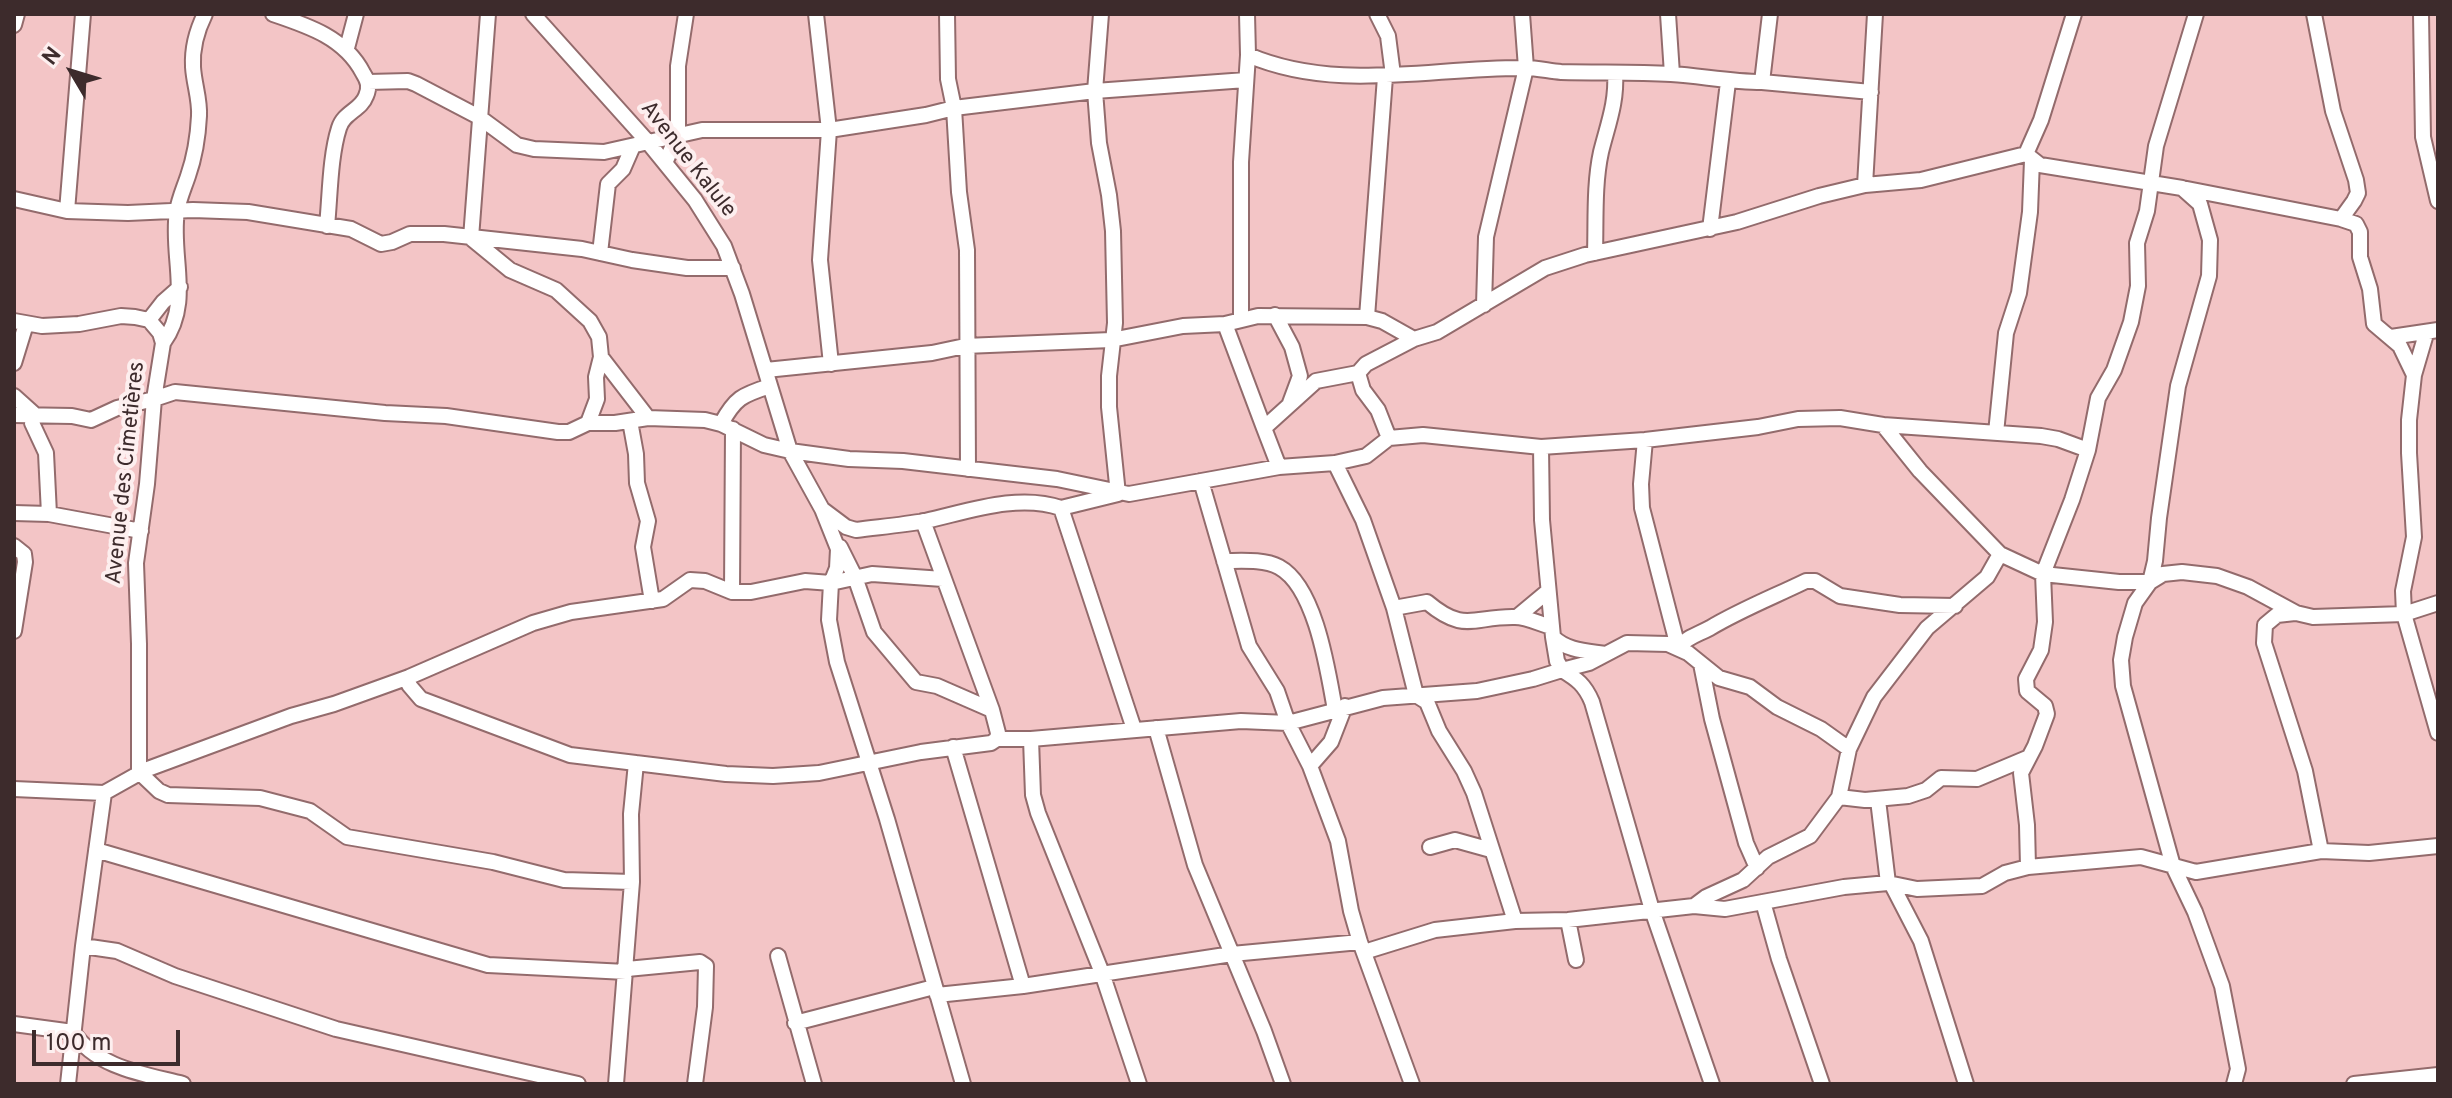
<!DOCTYPE html>
<meta charset="utf-8">
<style>
body{margin:0}
#map{position:relative;width:2452px;height:1098px;overflow:hidden;background:#f3c5c6;font-family:Overpass,sans-serif}
canvas{display:block}
.frame{position:absolute;inset:0;border:16px solid #3d2b2c;pointer-events:none}
.north{position:absolute;left:32px;top:32px;width:80px;height:80px;-webkit-text-stroke:6px #fdefef;paint-order:stroke;rotate:308deg;font-size:22px;font-weight:700;line-height:32px;text-align:center;color:#3d2b2c}
.north::after{content:'';display:block;margin:auto;width:28px;height:36px;background:#3d2b2c;clip-path:polygon(50% 0,100% 100%,50% 72%,0 100%)}
.scale{position:absolute;left:32px;top:1030px;width:148px;height:36px;box-sizing:border-box;border:4px solid #3d2b2c;border-top:0;padding-left:10px;font-size:24px;line-height:28px;white-space:nowrap;color:#3d2b2c;-webkit-text-stroke:6px #fdefef;paint-order:stroke}
</style>
<div id="map">
<canvas width="2452" height="1098"></canvas>
<div class="frame"></div>
<div class="north">N</div>
<div class="scale">100 m</div>
</div>
<script>
const ctx = document.querySelector('canvas').getContext('2d');
ctx.lineJoin = 'round';
function stroke(path, color, width, dash) { ctx.strokeStyle = color; ctx.lineWidth = width; ctx.lineCap = dash ? 'butt' : 'round'; ctx.setLineDash(dash || []); ctx.stroke(path); }
function label(font, color, halo, rows, align = 'center') {
  ctx.font = font + ' Overpass,sans-serif'; ctx.lineWidth = 8; ctx.setLineDash([]); ctx.textBaseline = 'middle'; ctx.strokeStyle = halo; ctx.fillStyle = color; for (const [text, x, y, turn = 0] of rows) {
    ctx.save(); ctx.translate(x, y); ctx.rotate((+turn || 0) * Math.PI / 180); ctx.textAlign = isNaN(turn) ? turn : align; if (halo) ctx.strokeText(text, 0, 0); ctx.fillText(text, 0, 0); ctx.restore();
  }
}
const minor = new Path2D(`
 M273 14C309 26 345 38 363 73 368 81 370 87 366 96 361 110 344 112 339 128 330 156 330 196 327 226
 M533 14 647 141 695 200 724 246 742 294 790 451 822 509 838 549 837 568 831 583 829 620 837 662 887 819 963 1084
 M816 14 829 130 820 260 831 364
 M947 14 948 79 954 108 959 192 967 250 968 469
 M1377 14 1388 36 1393 75
 M1668 14 1672 74
 M2314 14 2333 111 2356 180 2358 193 2354 201 2341 219
 M2421 14 2423 137 2438 201
 M14 25 17 14
 M347 48 356 14
 M1248 55C1337 93 1431 67 1525 68 1537 68 1549 71 1561 72 1598 73 1635 72 1671 74 1702 76 1731 82 1762 82L1770 14
 M368 82 408 81 416 84 479 117 517 145 534 149 604 152 702 130H829L926 115 954 108 1095 91 1246 80
 M1762 82 1871 92
 M2026 154 2040 165 2182 188 2200 204 2210 240 2209 276 2178 386 2159 518 2155 561 2150 582 2135 603 2125 637 2121 660 2123 686 2173 866 2195 912 2222 986 2238 1069 2234 1084
 M665 163 678 134V66L686 14
 M1865 185 1875 14
 M2182 188 2341 219 2356 224 2360 232V257L2370 289 2374 324 2400 346 2414 375 2409 420V453L2414 537 2403 591 2404 614 2438 733
 M14 199 67 211 128 213 193 210 248 212 351 229 381 244 392 242 410 234H444L582 249 632 260 687 268H733
 M67 211 83 14
 M1710 229 1728 82
 M600 253 608 184 623 169 633 146
 M1595 253C1596 220 1594 184 1601 152 1608 124 1617 102 1615 73
 M1484 305 1486 237 1526 68 1522 14
 M1275 315 1292 347 1300 376 1290 403
 M1367 317 1385 77
 M1241 318V162L1248 55 1247 14
 M149 320 163 302 180 287
 M14 321 42 326 79 324 121 316 135 317 149 320 160 333 163 343 154 399 147 484 136 563 139 644V772
 M1225 324 1264 428
 M2391 337 2438 330
 M163 343C193 302 170 256 177 211 179 199 184 188 188 176 195 156 198 137 199 116 200 99 194 84 193 67 192 49 197 30 205 14
 M601 357 648 418
 M14 363 26 324
 M766 370 932 353 965 346 1111 340 1183 326 1225 324 1258 316 1367 317 1382 321 1414 339
 M1358 373 1363 390 1378 410 1389 438
 M2414 375 2426 334
 M14 396 34 414
 M34 414 32 423 46 453 49 514
 M14 415 72 416 91 420 117 408 154 399 175 392 385 413 446 416 558 432H569L588 423 597 399 596 377 601 357 599 337 590 321 556 290 510 270 471 238 488 14
 M630 421 636 454 637 483 648 521 643 547 652 601
 M588 423H615L648 418 705 420 721 424 764 445 790 451 849 459 903 461 1057 479 1129 494 1279 467 1335 463 1366 456 1389 438 1423 435 1541 447 1645 440 1758 427 1798 419 1840 418 1883 425 1920 471 2000 554 2043 574 2119 582H2150L2163 574 2182 572 2217 576 2248 587 2296 613 2313 617 2404 614 2438 603
 M721 424C735 398 742 395 770 386
 M1883 425 2041 436 2058 439 2088 450
 M1996 433 2006 333 2019 293 2030 212 2032 160
 M1645 440 1641 484 1642 508 1678 647
 M1541 447 1542 520 1553 637C1567 651 1587 651 1606 654
 M1335 463 1363 520 1394 608 1427 602C1465 634 1473 616 1515 617 1527 617 1540 624 1552 627
 M1279 467 1264 428 1316 381 1358 373 1366 364 1414 339 1437 332 1545 268 1585 255 1737 222 1819 196 1865 185 1921 180 2026 154 2041 120 2074 14
 M1201 481 1249 646 1277 691 1288 723 1310 766 1338 841 1351 911 1360 942 1412 1084
 M1061 508 1118 494 1109 407V376L1115 323 1113 231 1109 195 1099 143 1095 91 1101 14
 M822 509 846 527 856 530C879 527 902 525 925 521 967 512 1017 493 1061 508L1134 729
 M14 513 49 514 141 531
 M923 521 992 710 998 733 997 739
 M14 546 24 554 25 562 14 631
 M840 547 855 577 874 632 916 682 937 686 992 710
 M1224 561C1241 561 1264 559 1279 567 1316 587 1328 672 1335 710
 M732 592 733 429
 M1394 608 1416 695 1427 702 1439 731 1464 771 1474 793 1515 921
 M1517 617 1547 592
 M1553 637 1557 661 1562 670 1589 663 1627 643 1668 644 1688 653 1719 678 1750 687 1777 707 1821 729 1849 749
 M1678 647C1689 636 1697 635 1710 628 1740 610 1773 597 1806 581H1815L1840 596 1900 605 1955 606
 M1701 664 1712 719 1746 843 1757 868
 M409 677V685L421 699 570 755 726 774 773 776 819 773 921 752 991 743 997 739H1031L1241 721 1288 723 1383 698 1477 691 1533 679 1562 670C1577 679 1585 685 1592 702L1652 910 1712 1084
 M1156 728 1195 865 1264 1031 1283 1084
 M1031 739 1033 795 1038 813 1102 973 1139 1084
 M953 747 1023 986
 M1310 766 1331 742 1345 706
 M139 772 159 791 168 795 260 798 310 811 347 837 493 862 564 880 632 882
 M14 789 104 793 145 770 291 716 334 704 409 677 533 623 571 612 663 599 690 580 705 581 732 592H751L805 581 831 583 872 574 943 579
 M1839 797 1865 800 1908 796 1926 790 1941 778 1977 779 2027 758
 M1878 800 1888 883
 M1430 847 1455 840 1491 850
 M96 850 488 965 626 972
 M2321 851 2369 853 2438 846
 M2028 867 2141 857 2196 872 2321 851 2305 771 2264 643 2265 625 2277 615 2295 613
 M1892 885 1921 941 1966 1084
 M1763 902 1779 959 1822 1084
 M1694 906 1706 897 1743 880 1768 857 1810 836 1839 797 1849 749 1874 697 1927 628 1987 577 2000 554
 M1568 920 1576 960
 M83 946 117 951 175 976 336 1029 578 1084
 M1364 952 1435 930 1515 921 1568 920 1694 906 1725 909 1844 887 1888 883 1917 889 1982 886 2005 873 2028 867 2027 825 2021 773 2035 746 2047 714 2045 706 2027 691 2026 679 2041 650 2045 622 2043 574 2072 500 2088 450 2098 398 2114 370 2131 322 2138 286 2137 243 2147 211 2156 146 2196 14
 M778 956 814 1084
 M627 969 700 962 706 966 705 1007 695 1084
 M937 995 1023 986 1232 954 1360 942
 M795 1023 934 987
 M14 1024 73 1032C97 1068 144 1074 183 1084
 M68 1084 83 946 104 793
 M616 1084 632 882 631 814 636 763
 M2354 1084 2438 1075`);
const streetNames = [
 ["Avenue Kalule",687,160,52],
 ["Avenue des Cimetières",127,473,-84]
];
stroke(minor, '#936b6c', 18);
stroke(minor, '#fff', 14);
label('22px', '#3d2b2c', '#fdefef', streetNames);
</script>
